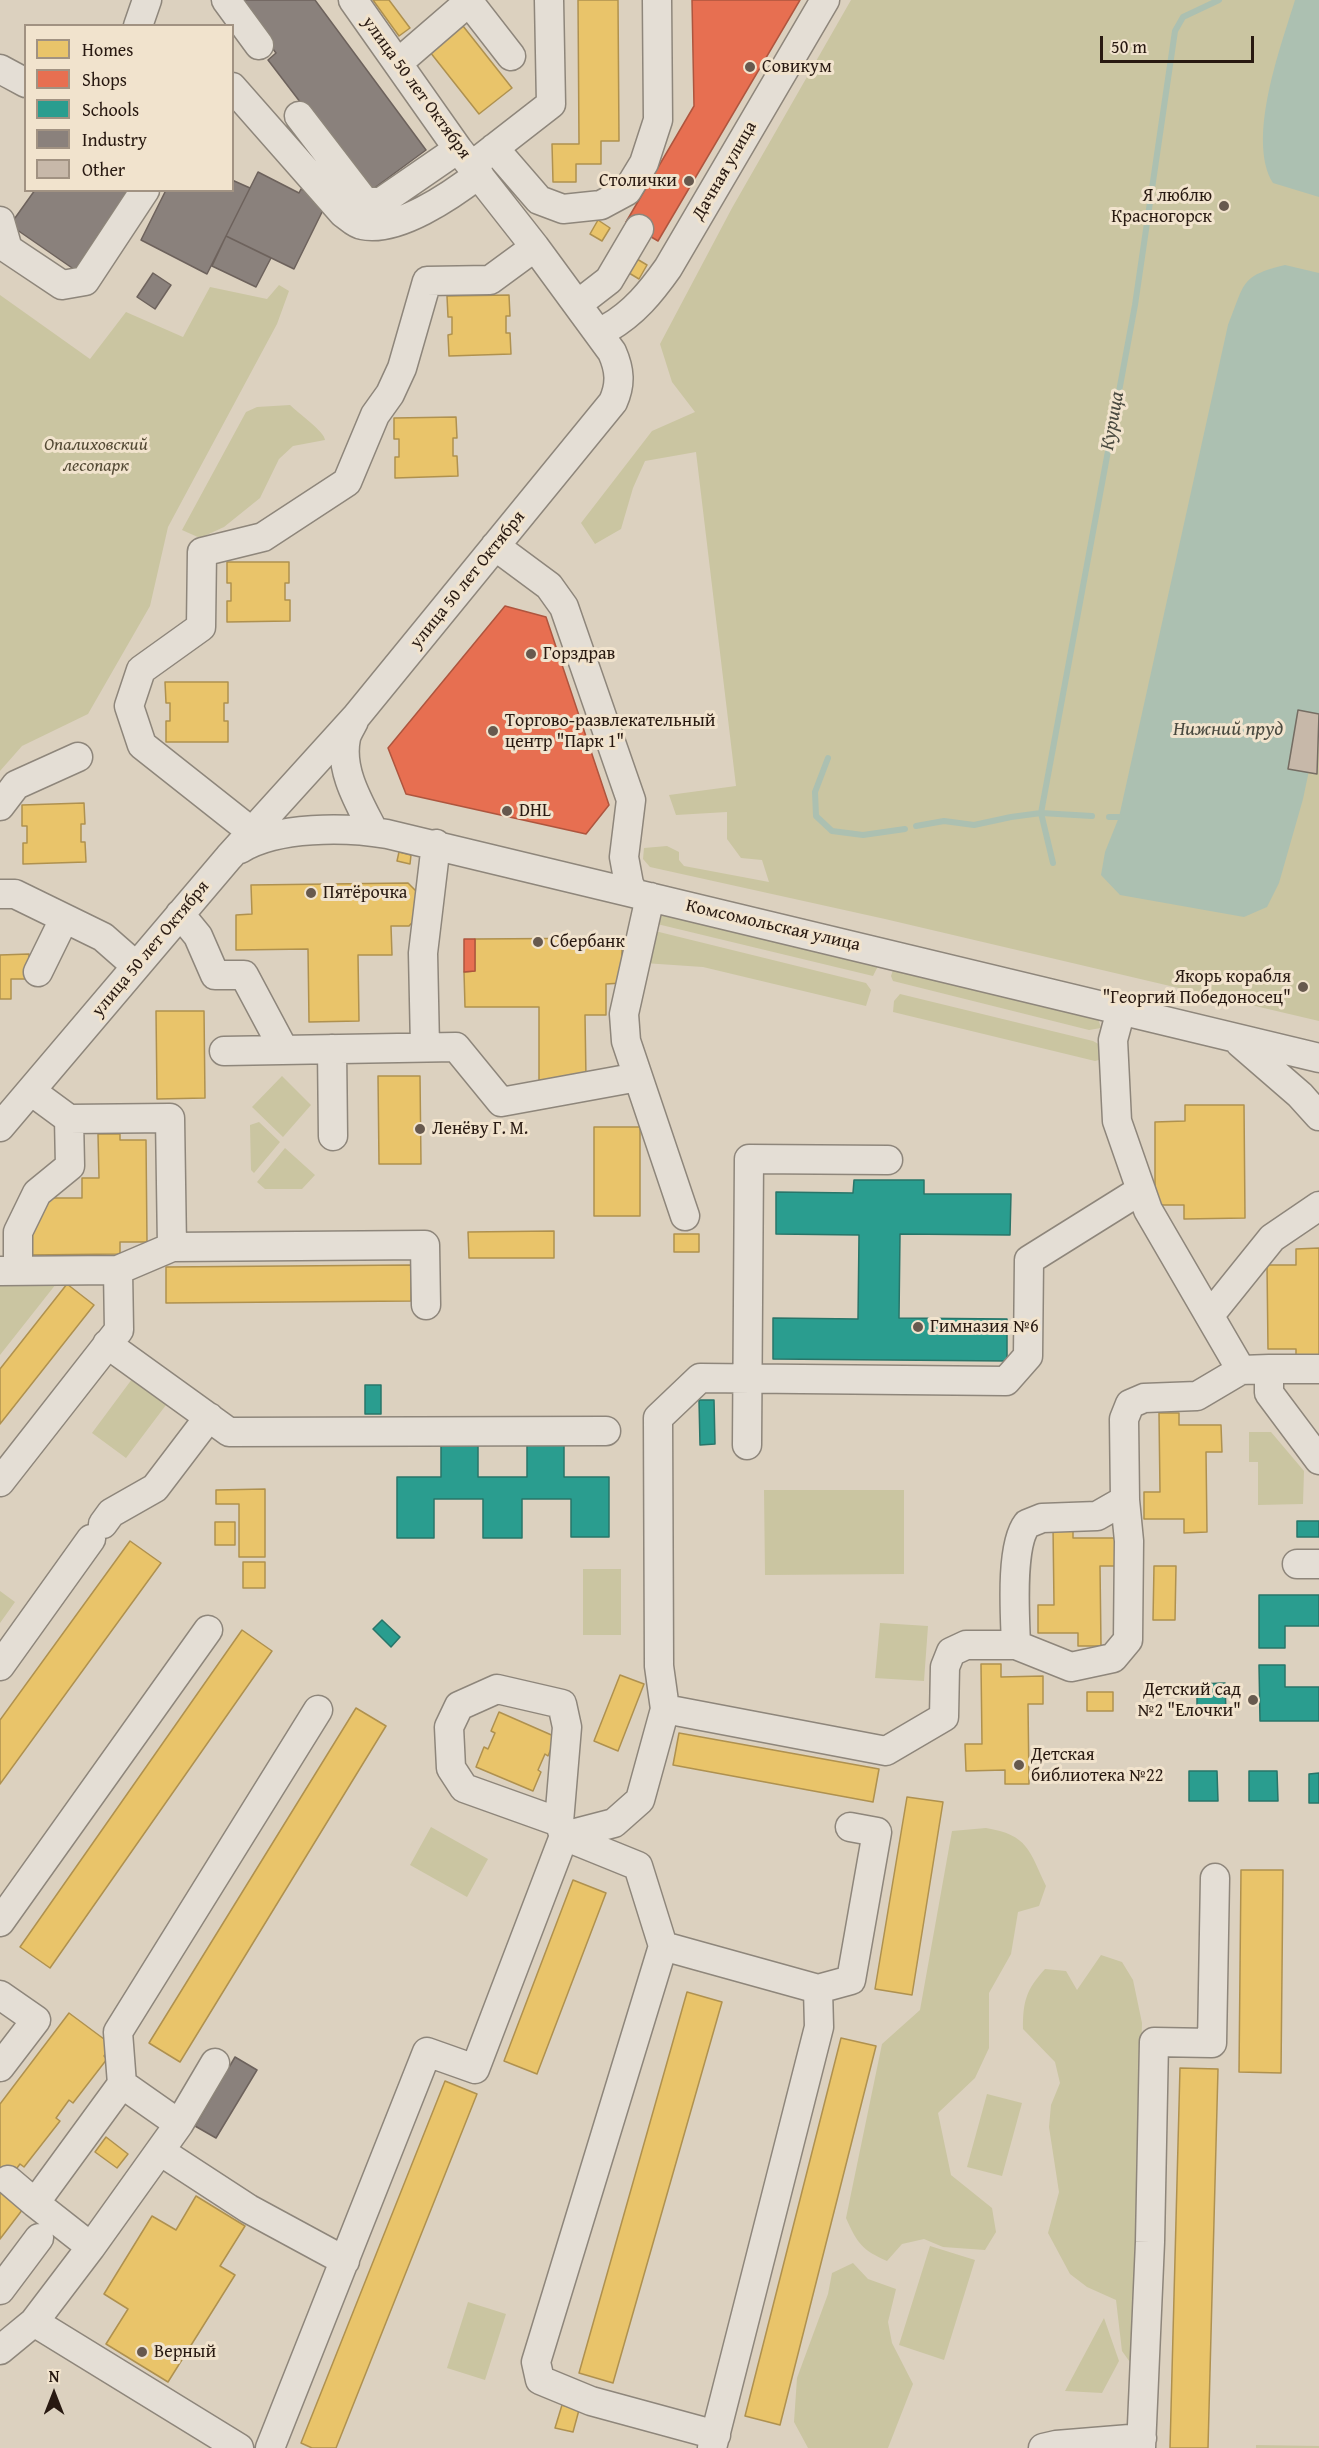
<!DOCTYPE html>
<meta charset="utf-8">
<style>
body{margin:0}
#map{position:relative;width:1319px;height:2448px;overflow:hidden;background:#dcd1bf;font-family:"Gentium Book Plus",serif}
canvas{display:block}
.legend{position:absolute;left:24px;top:24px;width:210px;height:168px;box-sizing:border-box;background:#f1e3cd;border:2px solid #a19282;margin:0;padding:8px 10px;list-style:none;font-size:18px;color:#281911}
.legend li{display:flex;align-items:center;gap:12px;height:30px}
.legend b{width:30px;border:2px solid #a19282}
.north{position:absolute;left:24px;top:2364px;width:60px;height:60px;-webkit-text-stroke:4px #f1e3cd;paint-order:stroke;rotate:0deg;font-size:16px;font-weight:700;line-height:24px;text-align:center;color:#281911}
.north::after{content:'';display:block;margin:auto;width:21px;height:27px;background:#281911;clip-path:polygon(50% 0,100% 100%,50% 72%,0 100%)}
.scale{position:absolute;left:1100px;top:36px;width:154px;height:27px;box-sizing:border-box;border:3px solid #281911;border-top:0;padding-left:8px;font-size:18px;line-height:21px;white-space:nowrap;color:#281911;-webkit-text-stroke:4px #f1e3cd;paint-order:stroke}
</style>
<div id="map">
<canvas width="1319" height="2448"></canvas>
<ul class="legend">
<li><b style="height:16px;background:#e9c46a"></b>Homes</li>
<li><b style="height:16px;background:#e76f51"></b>Shops</li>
<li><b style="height:16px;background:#2a9d8f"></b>Schools</li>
<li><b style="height:16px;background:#8a817c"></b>Industry</li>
<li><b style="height:16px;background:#c7b8a9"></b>Other</li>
</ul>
<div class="north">N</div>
<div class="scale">50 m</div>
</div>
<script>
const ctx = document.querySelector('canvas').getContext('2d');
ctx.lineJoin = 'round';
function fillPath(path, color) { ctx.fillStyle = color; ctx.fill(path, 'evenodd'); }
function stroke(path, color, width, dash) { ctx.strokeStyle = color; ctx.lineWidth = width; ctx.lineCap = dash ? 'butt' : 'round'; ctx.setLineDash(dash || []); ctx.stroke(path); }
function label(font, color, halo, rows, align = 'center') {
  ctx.font = font + ' "Gentium Book Plus",serif'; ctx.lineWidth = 6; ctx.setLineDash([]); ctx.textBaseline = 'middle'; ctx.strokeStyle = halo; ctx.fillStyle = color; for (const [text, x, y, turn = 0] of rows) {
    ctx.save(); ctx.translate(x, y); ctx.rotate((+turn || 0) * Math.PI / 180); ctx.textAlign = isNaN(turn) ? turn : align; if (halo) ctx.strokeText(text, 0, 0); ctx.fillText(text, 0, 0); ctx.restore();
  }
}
const green = new Path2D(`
 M851 0H1319V1021L885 919 650 867 643 859 644 848 667 846 679 852V860L684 866 769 882 762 860 741 858 727 839V812L676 815 669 795 736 786 696 452 645 461 633 488 621 529 595 544 581 523 652 431 695 412 672 382 660 344 732 208Z
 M279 285 289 291 277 324 168 527 150 606 88 714 22 746 0 771V295L90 359 126 312 183 337 210 287 267 299Z
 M290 405C298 413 325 432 325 440L293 446 279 459 260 498 224 527 200 538 182 530 246 412 257 407Z
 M656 909 878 966 873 976 653 923Z
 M655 931 866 983 871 990 866 1006 703 967 644 963Z
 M894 967 1098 1018 1101 1028 1089 1030 893 981 891 976Z
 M900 994 1093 1041 1102 1046 1106 1058 1095 1061 893 1012 894 1001Z
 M282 1076 311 1105 283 1137 252 1107Z
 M259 1122 280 1142 254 1173 251 1170 250 1125Z
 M285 1148 315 1175 302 1189H265L257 1182Z
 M0 1277 56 1284 0 1355Z
 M135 1375 169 1401 126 1458 92 1433Z
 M1249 1432H1271L1304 1471 1303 1504 1258 1505V1462H1249Z
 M764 1490H904V1574L765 1575Z
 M583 1569H621V1635H583Z
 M0 1591 15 1602 0 1623Z
 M880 1623 928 1626 924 1681 875 1678Z
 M431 1827 488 1859 467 1897 410 1865Z
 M986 1828C1028 1835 1029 1850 1046 1886L1039 1906 1018 1912 1011 1954 989 1993V2048L975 2078 938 2113 951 2175 992 2208 996 2232 985 2250 943 2247 924 2239 902 2244 887 2261C862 2250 857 2243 846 2218L882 2044 920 2010 952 1831Z
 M1101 1955 1122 1962 1133 1980 1142 2023 1132 2365 1122 2351 1116 2300 1087 2287 1070 2274 1048 2233 1059 2192 1049 2127 1051 2105 1060 2083 1055 2062 1023 2029C1023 2001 1026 1990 1045 1969L1066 1971 1077 1990Z
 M987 2094 1022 2103 1002 2176 967 2167Z
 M930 2246 975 2260 944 2360 899 2345Z
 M853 2263 868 2279 896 2289 888 2322 892 2343 913 2384 888 2448H808L794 2422 797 2378 828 2294 832 2273Z
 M468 2302 506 2314 485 2380 447 2368Z
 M1104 2318 1119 2361 1102 2393 1065 2391Z
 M1256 2445 1319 2446V2448H1256Z`);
const water = new Path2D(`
 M1295 0H1319V197L1273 183C1246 139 1281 46 1295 0Z
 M1285 265 1319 273V723L1303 799 1279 883 1267 907 1244 917 1120 895 1101 875 1105 852 1119 817 1228 325C1245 284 1239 276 1285 265Z`);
const homes = new Path2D(`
 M373 0H389L410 28 399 36Z
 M578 0H618L619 141H601V164H576V182H553L552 144H579Z
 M463 26 512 88 479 114 430 52Z
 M598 220 610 228 602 241 590 234Z
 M632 256 647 265 639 279 624 270Z
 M509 295 510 316H506V333H510L511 354 449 356 448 335 452 334V317H448L447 296Z
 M456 417 457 438H453V456H457L458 476 395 478V457H399V439H394V418Z
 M227 562H289V583H285V600H290V621L227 622V601H231V583H227Z
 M165 682H228V703H224V721H228V742H166V721H170V703H166Z
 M84 803 85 824H81V842H85L86 862 23 864V843H27V826H22V805Z
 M399 852 411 855 410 864 397 861Z
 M408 883 419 894 420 914 409 926H391L392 955H358L359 1021 309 1022 308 949 236 950V915L252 914 251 885Z
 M622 938V983L606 984V1015H585L586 1079 539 1080V1007H465L464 972 475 971V939Z
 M29 954V979H11V999H0V955Z
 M156 1011H204L205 1098 157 1099Z
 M378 1076H420L421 1164H379Z
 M1185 1105H1244L1245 1218 1184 1219V1205H1155V1122L1185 1121Z
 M594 1127H640V1216H594Z
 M98 1134H120V1140H146L147 1242H120V1254L28 1255V1236L47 1198H82V1178H99Z
 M554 1231V1258H469L468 1232Z
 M674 1234H699V1252H674Z
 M1319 1248V1362H1296V1349H1268L1267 1265H1296V1249Z
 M411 1265V1301L166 1303V1267Z
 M67 1284 94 1305 0 1424V1369Z
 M1159 1413H1179V1425H1221L1222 1452H1206L1207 1532 1184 1533V1519H1144V1492H1160Z
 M265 1489V1557H239V1504H216V1490Z
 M215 1522H235V1545H215Z
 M1053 1526H1073V1538H1115L1116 1566H1100L1101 1646H1078V1633H1038V1605H1054Z
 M130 1541 161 1563 0 1784V1720Z
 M243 1562H265V1588H243Z
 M1154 1566H1176L1175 1620H1153Z
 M242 1630 272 1651 50 1968 20 1947Z
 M981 1664H1001V1677L1043 1676V1704H1028L1029 1784H1005V1770L966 1771 965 1744H982Z
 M620 1675 644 1684 618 1751 594 1741Z
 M1087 1692H1113V1711H1087Z
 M356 1708 386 1726 180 2062 149 2043Z
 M499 1712 556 1737 548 1756 545 1754 538 1770 541 1772 533 1791 476 1767 484 1747 488 1749 495 1733 491 1731Z
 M679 1733 879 1769 873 1802 673 1765Z
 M907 1797 943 1802 912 1995 875 1989Z
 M1241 1870H1283L1281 2073 1239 2072Z
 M573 1880 606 1893 537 2074 504 2061Z
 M687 1992 722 2002 613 2383 579 2373Z
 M69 2013 112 2045 104 2056 107 2059 73 2103 69 2100 56 2118 60 2121 24 2167 20 2164 2 2188 26 2205 0 2239V2104Z
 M841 2038 876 2046 780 2425 745 2416Z
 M1180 2068 1218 2069 1208 2448H1170Z
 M445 2081 477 2094 336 2448H312L301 2443Z
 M106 2137 128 2154 117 2168 95 2152Z
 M196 2196 245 2226 220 2266 235 2275 168 2382 106 2344 128 2309 104 2294 152 2216 176 2230Z
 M562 2405 579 2410 573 2432 555 2428Z`);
const shops = new Path2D(`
 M692 0H800L658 241 626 222 694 106Z
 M505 606 546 617 609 805 586 834 406 794 388 748Z
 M464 939H475V971L464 972Z`);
const schools = new Path2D(`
 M854 1180H924V1194H1011L1010 1235 900 1234 899 1318 1007 1319V1361L773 1359V1318L858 1319 859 1235 776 1234V1192L853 1193Z
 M365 1385H381V1414H365Z
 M699 1400H714L715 1444 700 1445Z
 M527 1440H564V1477H609V1537H571V1499H522V1538H483V1499H434V1538H397V1477H441V1441H478V1477H527Z
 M1297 1521H1319V1537H1297Z
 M1259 1595H1319V1626H1285V1648H1259Z
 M382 1620 400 1637 391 1647 373 1629Z
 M1259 1665H1285V1687H1319V1721H1260Z
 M1225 1683 1226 1713H1197V1684Z
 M1189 1771H1217L1218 1801H1189Z
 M1249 1771H1277L1278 1801H1249Z
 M1319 1773V1803H1309V1774Z`);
const industry = new Path2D(`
 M236 0H315L426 150 369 192 268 60 276 53Z
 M258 172 299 193 301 189 327 202 294 269 226 236Z
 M232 180 250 188 207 274 141 240 166 190H232Z
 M35 190H128L75 270 10 225Z
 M226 236 271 258 256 287 212 266Z
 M153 273 171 285 155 309 137 297Z
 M235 2057 257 2070 216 2138 195 2126Z`);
const stream = new Path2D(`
 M828 758 815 792 816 816 832 831 863 835 905 829
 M1109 817H1119
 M916 826 944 821 974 825 1011 817 1041 813 1092 816
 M1053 863 1041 813 1135 305 1175 31 1183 17 1219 0`);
const building = new Path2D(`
 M1298 710 1319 714 1317 774 1288 769Z`);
const minor = new Path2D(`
 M226 0 259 45
 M469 2 511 56
 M138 26 147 0
 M398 63 471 0
 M0 69 26 83
 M232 87 343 213C349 217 355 224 362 225 397 233 452 195 479 174
 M299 116 365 202H381L458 149
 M494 148 539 200 563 209 601 205 627 191 644 163 658 120 657 0
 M479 160 551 104 549 0
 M0 221 8 249 62 285 85 281 145 190
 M578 304 609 280 639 229
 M608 328C634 313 651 292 668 268L825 0
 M495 546 549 586 564 607 631 800 624 857 629 884 634 893
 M354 721C351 727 347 733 346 738 339 771 360 804 374 832
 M0 806 16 785 78 757
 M252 832 142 745 129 706 141 670 201 627 202 552 263 537 347 482 375 415 390 394 402 368 427 281 490 280 535 247
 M240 849C277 826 346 827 387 834L1319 1058
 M0 894H15L103 937 136 966
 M650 897 624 1014 626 1041 685 1216
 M180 914 198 936 215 975H244L284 1050
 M38 972 64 919
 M1121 1010 1113 1040 1117 1121 1148 1210 1241 1370 1269 1369V1393L1319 1460
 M1240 1043 1300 1095 1319 1116
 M425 1047 423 953 436 844
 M332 1049 333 1136
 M224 1051 456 1047 501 1102 638 1077
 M31 1091 69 1119 170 1118 172 1247 425 1245 426 1305
 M0 1127 229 857 355 718 613 402C621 384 620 370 612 352L535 247 458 149 353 0
 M118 1270 172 1247
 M0 1271 118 1270 119 1330 0 1482
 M18 1271V1232L37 1193 70 1166 69 1119
 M1210 1315 1272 1238 1319 1206
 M107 1344 229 1432 606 1431
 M1269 1369H1319
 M747 1445 749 1159 888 1160
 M103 1524 111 1513 155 1488 209 1417
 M1297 1564H1319
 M1016 1645 1071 1667 1113 1658 1128 1640 1129 1541 1125 1500
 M0 1666 91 1539
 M665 1709 659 1666 658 1418 700 1378 1006 1381 1028 1356 1029 1260 1141 1190
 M559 1822 464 1788 451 1768 449 1727 459 1706 497 1689 562 1704 567 1727 559 1822 564 1836 638 1866 663 1946 818 1989 819 2027 712 2448
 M0 1922 208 1630
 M663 1946 536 2362 540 2380 591 2401 716 2435
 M818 1989 851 1980 877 1832 850 1827
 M0 1995 36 2020 0 2067
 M179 2124 215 2063
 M160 2151 249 2209 345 2261
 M8 2180 35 2203
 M91 2247 35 2203 122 2084
 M0 2290 39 2238
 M34 2322 91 2247 179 2124 122 2084 118 2032 318 1710
 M0 2350 34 2322 239 2448
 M270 2448 427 2052 475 2069 564 1836 614 1823 640 1800 665 1709 886 1751 944 1717 945 1667 951 1652 966 1645H1016C1015 1616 1010 1546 1027 1524L1042 1518 1097 1516 1125 1500 1124 1419 1130 1404 1144 1398 1197 1396 1241 1370
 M1043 2448 1056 2445 1142 2438
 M1141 2448 1150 2242 1154 2042 1212 2043 1215 1878`);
const markers = [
 [750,67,6,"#67594e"],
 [689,181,6,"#67594e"],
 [1224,206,6,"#67594e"],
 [531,654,6,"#67594e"],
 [493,731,6,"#67594e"],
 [507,811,6,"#67594e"],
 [311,893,6,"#67594e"],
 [538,942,6,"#67594e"],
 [1303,987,6,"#67594e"],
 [420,1129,6,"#67594e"],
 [918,1327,6,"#67594e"],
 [1253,1700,6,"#67594e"],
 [1019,1765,6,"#67594e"],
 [142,2352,6,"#67594e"]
];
const poiNames = [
 ["Совикум",762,67],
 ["Столички",677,181,"right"],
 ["Я люблю",1212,196,"right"],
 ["Красногорск",1212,217,"right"],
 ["Горздрав",543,654],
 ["Торгово-развлекательный",505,721],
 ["центр \"Парк 1\"",505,742],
 ["DHL",519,811],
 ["Пятёрочка",323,893],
 ["Сбербанк",550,942],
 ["Якорь корабля",1291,977,"right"],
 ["\"Георгий Победоносец\"",1291,998,"right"],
 ["Ленёву Г. М.",432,1129],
 ["Гимназия №6",930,1327],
 ["Детский сад",1241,1690,"right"],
 ["№2 \"Елочки\"",1241,1711,"right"],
 ["Детская",1031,1755],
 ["библиотека №22",1031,1776],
 ["Верный",154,2352]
];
const streetNames = [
 ["улица 50 лет Октября",416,88,54],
 ["Дачная улица",725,171,-60],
 ["улица 50 лет Октября",468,580,-51],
 ["Комсомольская улица",773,926,13],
 ["улица 50 лет Октября",151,949,-50]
];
const parkNames = [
 ["Опалиховский",96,445],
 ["лесопарк",96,466]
];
const waterNames = [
 ["Курица",1113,421,-80],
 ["Нижний пруд",1228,730]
];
fillPath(green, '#cac5a1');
fillPath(water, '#acc0b1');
fillPath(homes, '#e9c46a');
stroke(homes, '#af914f', 1.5);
fillPath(shops, '#e76f51');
stroke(shops, '#ae553e', 1.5);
fillPath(schools, '#2a9d8f');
stroke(schools, '#297569', 1.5);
fillPath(industry, '#8a817c');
stroke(industry, '#6d625c', 1.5);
stroke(stream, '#acc0b1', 6);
fillPath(building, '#c7b8a9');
stroke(building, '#756d63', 1.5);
stroke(minor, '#8e867b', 31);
stroke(minor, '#e4ded5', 28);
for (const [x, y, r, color] of markers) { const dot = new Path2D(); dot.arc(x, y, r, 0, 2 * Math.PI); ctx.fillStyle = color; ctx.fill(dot); stroke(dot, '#f1e3cd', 2); }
label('18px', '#281911', '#f1e3cd', poiNames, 'left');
label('18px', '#281911', '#f1e3cd', streetNames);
label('italic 18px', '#544a35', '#f1e3cd', parkNames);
label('italic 20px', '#49493f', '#f1e3cd', waterNames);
</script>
